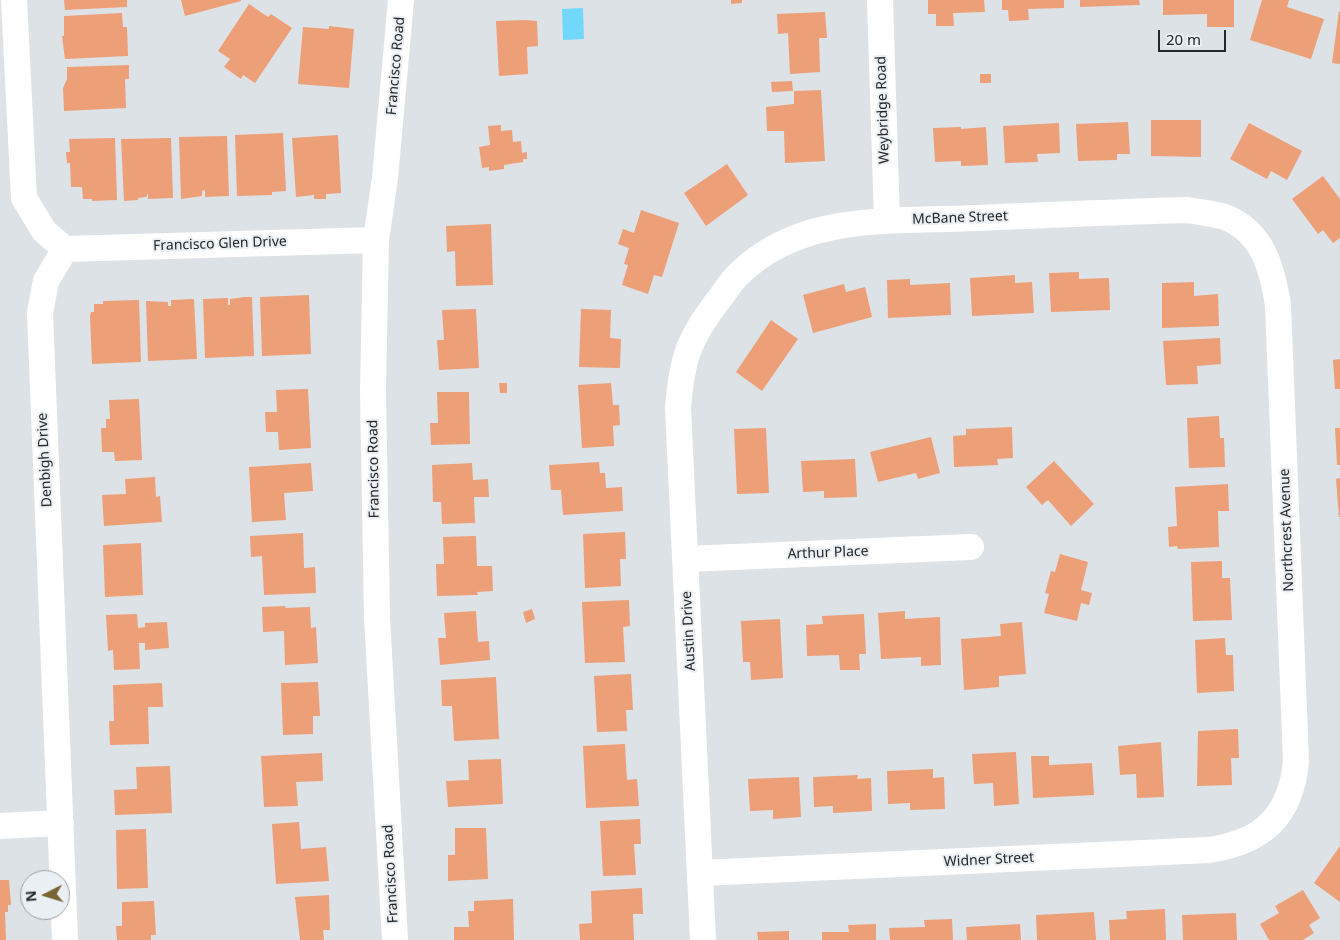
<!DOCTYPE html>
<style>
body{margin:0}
#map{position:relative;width:1340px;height:940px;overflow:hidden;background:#dde2e7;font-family:"Noto Sans",sans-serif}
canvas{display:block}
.north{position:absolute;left:20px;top:870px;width:50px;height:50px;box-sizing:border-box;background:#eaeff4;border:1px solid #9b9fa3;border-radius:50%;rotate:265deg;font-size:14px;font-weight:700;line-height:20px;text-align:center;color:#252729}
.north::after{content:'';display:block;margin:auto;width:18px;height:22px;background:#796534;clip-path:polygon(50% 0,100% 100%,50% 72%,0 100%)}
.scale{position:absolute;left:1158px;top:30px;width:68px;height:22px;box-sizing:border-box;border:2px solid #252729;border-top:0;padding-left:6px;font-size:15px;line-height:18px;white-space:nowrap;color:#252729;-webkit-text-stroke:4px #eaeff4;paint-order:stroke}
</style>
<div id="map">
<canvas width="1340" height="940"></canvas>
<div class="north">N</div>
<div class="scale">20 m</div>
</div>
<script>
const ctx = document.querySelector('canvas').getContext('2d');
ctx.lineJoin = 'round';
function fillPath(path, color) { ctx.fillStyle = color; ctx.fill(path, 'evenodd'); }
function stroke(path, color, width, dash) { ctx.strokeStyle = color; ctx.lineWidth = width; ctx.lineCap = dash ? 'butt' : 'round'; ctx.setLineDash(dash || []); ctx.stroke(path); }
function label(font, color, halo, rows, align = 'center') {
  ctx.font = font + ' "Noto Sans",sans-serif'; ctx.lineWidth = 4; ctx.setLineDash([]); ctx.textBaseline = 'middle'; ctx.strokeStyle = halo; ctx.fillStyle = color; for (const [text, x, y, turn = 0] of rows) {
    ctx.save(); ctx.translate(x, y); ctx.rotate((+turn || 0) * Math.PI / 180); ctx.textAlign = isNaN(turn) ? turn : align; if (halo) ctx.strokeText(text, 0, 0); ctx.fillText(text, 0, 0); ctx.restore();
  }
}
const water = new Path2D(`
 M583 8 584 39 563 40 562 9Z`);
const building = new Path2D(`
 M64 0H127V7L65 10Z
 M181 0H241V1L185 16Z
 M731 0H742V3L731 4Z
 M928 0H984L985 12 953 13 954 26H936V14H928Z
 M1002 0H1064V8L1028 9 1029 20 1009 21 1008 10H1002Z
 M1080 0H1139L1140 5 1080 7Z
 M1163 0H1234V27H1207V14L1163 15Z
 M1262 0H1289L1287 7 1324 19 1311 59 1250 40Z
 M249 4 268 17 271 14 292 28 255 83 243 75 241 79 224 67 230 59 218 51Z
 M1339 11 1340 12V64L1332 63Z
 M825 12 827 38H819L820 72 790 74 788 33 778 34 777 14Z
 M122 13 123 27H127L128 56 65 59 62 36H64V16Z
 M526 20 537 21 538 46 527 47 528 74 499 76 496 21Z
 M329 26 354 29 349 88 298 84 303 27 329 29Z
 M129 65V79H125L126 108 64 111 63 88 67 79V67Z
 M980 74H991V83H980Z
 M792 81 793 91 772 92 771 82Z
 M821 90 825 161 785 163 784 131H767L766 107 794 104V91Z
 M1151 120H1201V157L1151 156Z
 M1128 122 1130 154H1117V160L1078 161 1076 124Z
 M1059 123 1060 153 1037 154 1038 162 1005 163 1003 126Z
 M1249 123 1302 151 1287 180 1271 171 1267 179 1230 159Z
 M501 125V131L512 130 513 142 521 141 522 153 527 152V159H523V162L504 165V169L489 171V167L482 168 479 147 490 145 488 126Z
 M961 127V129L986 127 988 165 961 166V161L935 162 933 128Z
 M283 133 286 191 272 192V195L237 196 235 135Z
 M338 135 341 193 326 194V199H314V195L296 197 292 138Z
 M227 136 229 196 205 197V190L202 191V196L181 199 179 137Z
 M115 138 117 200 92 201V199H83L82 187H71L70 163H67L66 152H70L69 139Z
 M171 138 173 198 148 199V193L146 197 138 198V200L124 201 121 139Z
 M727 164 748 195 706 226 684 193Z
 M1323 176 1340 199V238L1333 243 1323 230 1318 234 1292 199Z
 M641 210 679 223 662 277 654 275 648 294 622 285 628 265 624 264 629 248 618 244 623 229 634 233Z
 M491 224 493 285 456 286 455 251 447 252 446 226Z
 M1079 272V279L1109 278 1110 310 1051 312 1049 273Z
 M1015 275V283L1032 282 1034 313 972 316 970 278Z
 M910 279V285L950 283 951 315 888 318 887 280Z
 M1194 282V296L1218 294 1219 326 1162 328V283Z
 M844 284 846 292 865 287 872 317 813 333 803 295Z
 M309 295 311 354 262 356 260 297Z
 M244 297H252L254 356 205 358 203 299 228 298V305H230V299Z
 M194 299 197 359 148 361 146 301 168 302V306H171V300Z
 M139 300 141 362 92 364 90 316 91 312H94V304H103V301Z
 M476 309 479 368 439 370 437 340H444L442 310Z
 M581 309 611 310 610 338 621 339 620 368 579 367Z
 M771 320 798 339 762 391 736 372Z
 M1220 338 1221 364 1197 366 1198 384 1166 385 1163 341Z
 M1340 359V389H1335L1333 360Z
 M499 383H507V393H500Z
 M611 383 613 405H619L620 425 613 426 614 446 582 448 578 385Z
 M308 389 311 448 279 450 278 432H266L265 412H277L276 390Z
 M437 392H469L470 444 431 445 430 423H438Z
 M139 399 142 460 115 461 114 452H102L101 428H106V419H110L109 400Z
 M1219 416 1220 438H1224L1225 467 1189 468 1187 418Z
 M1012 427 1013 458 997 459 998 465 954 467 953 436 966 435V429Z
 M766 428 769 493 737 494 734 429Z
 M1335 428H1340V465H1337Z
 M931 437 940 473 918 479 916 473 878 482 870 452Z
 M855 459 857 497 824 498V491L803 492 801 461Z
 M1054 461 1094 504 1071 526 1048 500 1042 505 1026 487Z
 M599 462 600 473H605L606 488 622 487 623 511 563 515 561 490H551L549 465Z
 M311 463 313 491 284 493 286 520 252 522 249 467Z
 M472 463 473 480 488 479 489 497H474L475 523 442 524 441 502H433L432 465Z
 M155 477 156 497 160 496 162 522 104 526 102 495 126 494 125 479Z
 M1340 478V517H1339L1336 479Z
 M1228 484 1229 511H1218L1219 547 1178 549 1177 546 1169 547 1168 527 1177 526 1175 487Z
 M625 532 626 559H620L621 586 585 588 583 534Z
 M303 533 304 568 315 567 316 593 264 595 262 556 251 557 250 536Z
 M476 536 477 566H492L493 591 477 592 478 595 437 596 436 564H444L443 537Z
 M141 543 143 595 105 597 103 545Z
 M1060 554 1088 562 1081 590 1092 593 1089 605 1081 603 1077 621 1044 613 1049 594 1045 593 1051 571 1055 572Z
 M1222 561V578H1230L1232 620 1193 621 1191 562Z
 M629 600 630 626 623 627 625 662 585 663 582 602Z
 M286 606 285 608 310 607 311 628 316 627 318 663 285 665 284 631 263 632 262 607Z
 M532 609 535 619 526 623 523 612Z
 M476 611 478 642 489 641 490 660 440 665 438 638H446L444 613Z
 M905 611V619L940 617 941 665 921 666V657L881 659 878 613Z
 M137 614 138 628 145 627V623L167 622 169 648 145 650V643H139L140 669 114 670 113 650 108 651 106 615Z
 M864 614 866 654H859L860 670H840L839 655 807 656 806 625 823 624 822 616Z
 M780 619 783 678 751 680 750 662H743L741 621Z
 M1022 622 1026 674 999 676V687L964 690 961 639 1001 636 1000 624Z
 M1225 638 1226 655H1233L1234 691 1197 693 1195 640Z
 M631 674 633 710H626L627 731 597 732 594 676Z
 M496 677 499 739 454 741 452 706H442L441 680Z
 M318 682 320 716H313V734L283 735 281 683Z
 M162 683 163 707H148L149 744 110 745 109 721H114L113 685Z
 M1238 729 1239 758H1231L1232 785 1197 786 1198 731Z
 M1161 742 1164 797 1137 798 1136 774 1120 775 1118 746Z
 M625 744 627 780 637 779 639 806 586 808 583 746Z
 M1016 752 1019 804 994 806 993 783 974 784 972 754Z
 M322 753 323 781 296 782 298 806 264 807 261 756Z
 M1031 756H1049V765L1092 763 1094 795 1033 798Z
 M501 759 503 804 448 807 446 781 469 780 468 760Z
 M170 766 172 813 115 815 114 790 137 789 136 767Z
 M933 769V778L944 777 945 809 910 810V803L888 804 887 771Z
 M858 775 857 779 871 778 872 811 833 813V806L814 807 813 777Z
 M799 777 801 817 773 819V810L750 811 748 779Z
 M640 819 641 844H634L636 875 603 876 600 821Z
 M299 822 301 849 326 847 329 881 276 884 272 824Z
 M455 828H486L488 879 448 881V855H455Z
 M146 829 148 888 117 889 116 830Z
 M1340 846V902L1314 883Z
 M0 880H9L11 905H8V912H5L6 940H0Z
 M642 888 643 914H633L634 940H580L579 924 592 923 591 891Z
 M1303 890 1320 918 1309 925 1314 933 1303 940H1269L1260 924 1279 913 1275 906Z
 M329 895 330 930H323L324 940H300L295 897Z
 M513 899 514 940H454V927H469L468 911H474V901Z
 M154 901 156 935H151V940H117L116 926H122V902Z
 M1165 909 1166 940H1110L1109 920 1127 919 1126 911Z
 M1094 912 1096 940H1037L1036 915Z
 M1236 913 1237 940H1183L1182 915Z
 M952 919 953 940H890L889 928 925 927 924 920Z
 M876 924V940H822V932H849L848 925Z
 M1020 924 1021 940H967L966 927Z
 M789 931V940H758L757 932Z`);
const minor = new Path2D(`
 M14 0 24 198 44 231 65 249 46 281 40 313 65 940
 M880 0 887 220
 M65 249 376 240
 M686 559 971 547
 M0 826 61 823
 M700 873 1209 850C1263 842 1291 816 1296 761L1278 305C1272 268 1263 232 1225 217 1213 213 1199 212 1187 210 1116 212 1046 215 975 218 895 222 801 212 739 274 732 280 726 290 720 298 689 338 682 357 678 408L703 940
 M395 940 377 617 373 391 376 240 385 178 401 0`);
const streetNames = [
 ["Francisco Road",396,66,-85],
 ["Weybridge Road",883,110,-92],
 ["McBane Street",960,218,-2],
 ["Francisco Glen Drive",220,244,-2],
 ["Denbigh Drive",45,460,-93],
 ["Francisco Road",374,469,-91],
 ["Northcrest Avenue",1287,530,-92],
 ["Arthur Place",828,553,-2],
 ["Austin Drive",689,631,-93],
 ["Widner Street",989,860,-3],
 ["Francisco Road",391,874,-93]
];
fillPath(water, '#71d8fc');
fillPath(building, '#ed9f77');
stroke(minor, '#fff', 26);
label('14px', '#252729', '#eaeff4', streetNames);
</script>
